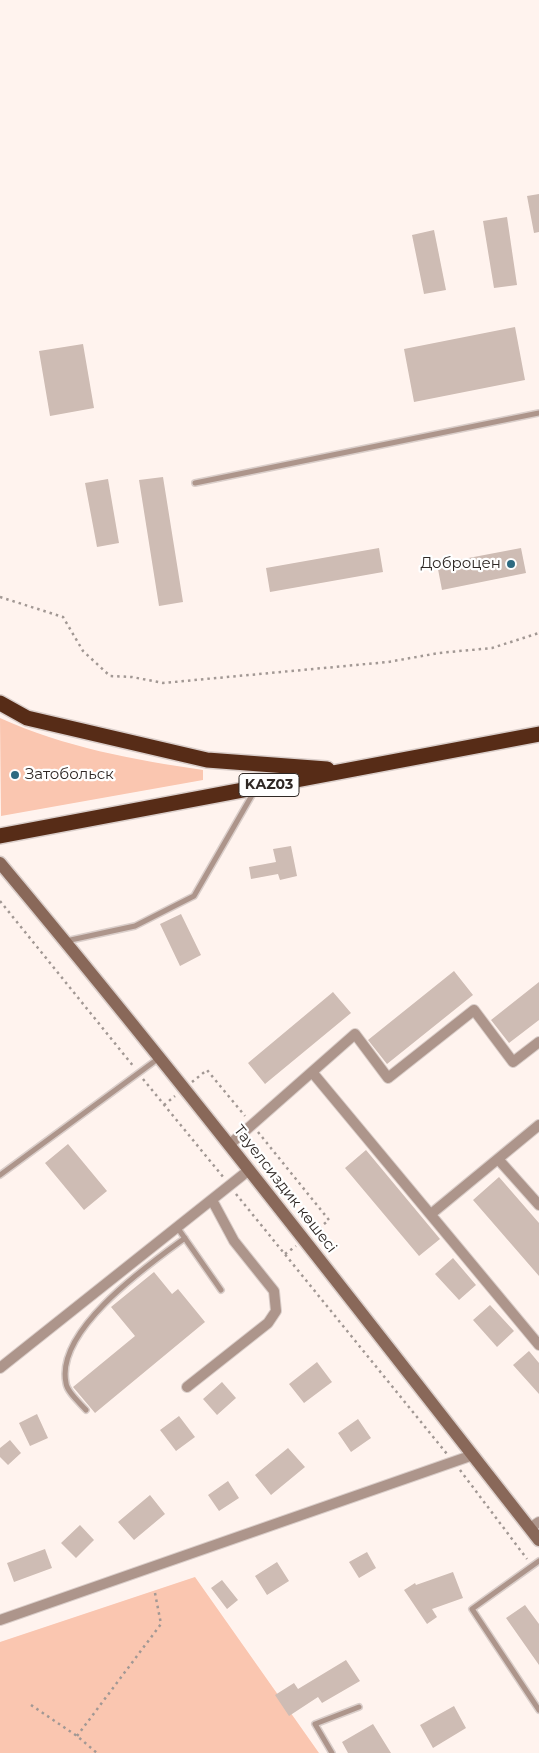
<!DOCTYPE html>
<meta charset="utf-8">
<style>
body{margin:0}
canvas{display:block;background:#fff3ee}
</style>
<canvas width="539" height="1753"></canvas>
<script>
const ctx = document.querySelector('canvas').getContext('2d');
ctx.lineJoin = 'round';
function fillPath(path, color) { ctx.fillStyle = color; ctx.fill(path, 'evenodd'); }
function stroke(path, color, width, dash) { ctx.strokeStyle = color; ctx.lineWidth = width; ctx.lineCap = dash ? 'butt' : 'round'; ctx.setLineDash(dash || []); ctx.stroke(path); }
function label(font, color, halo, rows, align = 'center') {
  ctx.font = font + ' Montserrat,sans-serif'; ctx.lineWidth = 4.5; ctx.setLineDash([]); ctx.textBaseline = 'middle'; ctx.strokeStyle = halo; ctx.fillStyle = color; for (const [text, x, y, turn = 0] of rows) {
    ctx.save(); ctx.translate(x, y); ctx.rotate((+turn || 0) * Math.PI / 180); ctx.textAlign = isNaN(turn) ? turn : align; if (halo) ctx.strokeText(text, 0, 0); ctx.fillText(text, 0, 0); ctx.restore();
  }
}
const green = new Path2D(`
 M0 718C64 747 134 760 203 770V780L1 816Z
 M195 1577 319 1753H0V1642Z`);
const building = new Path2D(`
 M539 194V232L534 233 527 196Z
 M507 217 517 285 494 288 483 221Z
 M434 230 446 290 424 294 412 235Z
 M515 327 525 380 414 402 404 349Z
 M83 344 94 408 50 416 39 351Z
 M163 477 183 602 159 606 139 480Z
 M108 479 119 543 97 547 85 483Z
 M379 548 383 572 270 592 266 568Z
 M521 548 526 573 442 590 437 564Z
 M291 846 297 876 280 880 278 874 251 879 249 867 276 862 273 849Z
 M181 914 201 955 180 966 160 924Z
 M454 971 473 995 387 1064 368 1040Z
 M539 982V1020L509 1043 491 1020Z
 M333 992 351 1013 265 1084 248 1063Z
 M68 1144 107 1191 84 1210 45 1163Z
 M366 1150 440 1239 419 1256 345 1168Z
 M499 1177 539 1223V1276L473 1200Z
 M453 1258 476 1285 459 1300 435 1274Z
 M154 1272 172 1294 178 1289 205 1322 95 1413 73 1387 135 1336 111 1307Z
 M490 1305 514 1331 497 1347 473 1320Z
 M529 1351 539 1363V1394L513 1365Z
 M317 1362 332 1382 304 1403 289 1384Z
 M222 1382 236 1398 217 1415 203 1399Z
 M37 1414 48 1438 30 1446 19 1423Z
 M179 1416 195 1437 176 1451 160 1430Z
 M358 1419 371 1438 351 1452 338 1433Z
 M10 1440 21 1453 8 1465 0 1457V1448Z
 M288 1448 305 1467 271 1495 255 1475Z
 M228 1481 239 1498 219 1511 208 1495Z
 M150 1495 165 1514 134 1540 118 1522Z
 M80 1525 94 1540 76 1558 61 1543Z
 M45 1549 52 1568 14 1582 7 1563Z
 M367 1552 376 1568 359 1578 349 1562Z
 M277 1562 289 1581 267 1595 255 1576Z
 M453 1572 463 1598 432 1609 437 1617 427 1624 404 1590 415 1583 416 1585Z
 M222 1580 238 1600 227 1609 211 1588Z
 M525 1605 539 1624V1665L506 1618Z
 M346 1660 360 1681 322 1703 318 1697 289 1716 275 1695 294 1683 298 1689Z
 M454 1706 466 1728 433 1748 420 1725Z
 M373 1724 391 1753H348L342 1742Z`);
const path = new Path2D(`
 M0 597 63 617 83 651 110 676 132 677 163 683 388 662 439 653 492 648 539 633
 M0 901 134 1067
 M143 1079 224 1178
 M192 1082 207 1070 245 1116
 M164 1105 175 1096
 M258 1132 329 1220 314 1232
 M236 1194 447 1454
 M285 1254 296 1246
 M460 1470 527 1559
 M31 1705 77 1736 97 1753
 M77 1736 161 1624 155 1593`);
const lane = new Path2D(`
 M195 483 539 413
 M66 941 135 926 194 896 255 790
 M0 1175 159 1058
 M177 1227 221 1290
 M86 1410C80 1403 67 1392 66 1383 55 1330 148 1265 185 1238
 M539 1561 472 1609 539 1710
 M332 1753 315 1724 359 1707`);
const street = new Path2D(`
 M312 1072 539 1345
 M229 1145 355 1034 388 1078 474 1010 513 1062 539 1042
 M498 1159 539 1205
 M431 1214 539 1125
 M0 1368 249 1170
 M187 1387 268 1323 276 1311 274 1291 234 1241 212 1200
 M530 1528 539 1522
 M0 1620 473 1455`);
const secondary = new Path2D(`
 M0 863C185 1084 361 1313 539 1540`);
const highway = new Path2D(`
 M0 703 27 718 207 760 327 769
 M0 836 539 734`);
const markers = [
 [511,564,5,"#2d6a81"],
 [15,775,5,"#2d6a81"]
];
const shields = [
 [269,785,60]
];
const shieldNames = [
 ["KАZ03",269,785]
];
const poiNames = [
 ["Доброцен",501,564],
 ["Затобольск",25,775,"left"]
];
const streetNames = [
 ["Тауелсиздик көшесі",285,1189,52]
];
fillPath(green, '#fac6b0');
fillPath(building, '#cebcb4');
stroke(lane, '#daceca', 8);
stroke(street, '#daceca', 12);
stroke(secondary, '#daceca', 15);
stroke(highway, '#daceca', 18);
stroke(path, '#a29894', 2.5, [2.5, 4]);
stroke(lane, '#ad958b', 5);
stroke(street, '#ad958b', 10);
stroke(secondary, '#896859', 12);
stroke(highway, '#572c17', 15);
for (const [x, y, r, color] of markers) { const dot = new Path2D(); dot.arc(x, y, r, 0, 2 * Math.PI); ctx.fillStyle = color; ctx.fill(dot); stroke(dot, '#fff', 2); }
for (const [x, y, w] of shields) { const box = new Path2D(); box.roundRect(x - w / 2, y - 11.5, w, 23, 4); ctx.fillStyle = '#fff'; ctx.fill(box); stroke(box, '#2f2825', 1); }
label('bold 14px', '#2f2825', null, shieldNames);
label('15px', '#2f2825', '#fff', poiNames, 'right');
label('15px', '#2f2825', '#fff', streetNames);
</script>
